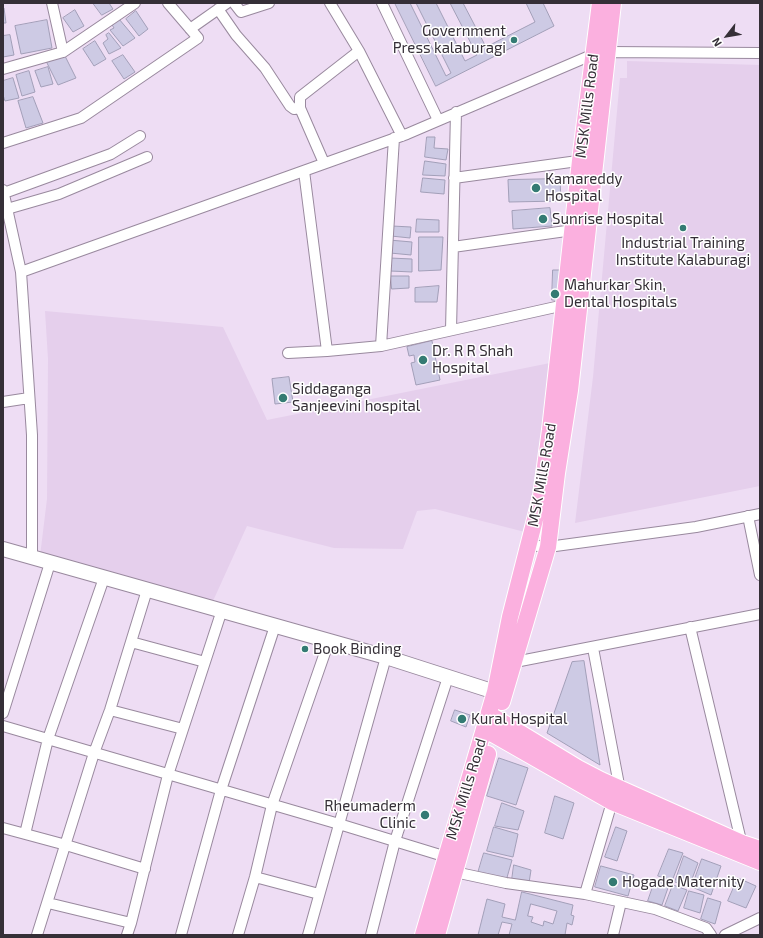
<!DOCTYPE html>
<style>
body{margin:0}
#map{position:relative;width:763px;height:938px;overflow:hidden;background:#eeddf4;font-family:"Exo 2",sans-serif}
canvas{display:block}
.frame{position:absolute;inset:0;border:4px solid #352f37;pointer-events:none}
.north{position:absolute;left:707px;top:16px;width:40px;height:40px;-webkit-text-stroke:3px #fff;paint-order:stroke;rotate:239deg;font-size:11px;font-weight:700;line-height:16px;text-align:center;color:#352f37}
.north::after{content:'';display:block;margin:auto;width:14px;height:18px;background:#352f37;clip-path:polygon(50% 0,100% 100%,50% 72%,0 100%)}
</style>
<div id="map">
<canvas width="763" height="938"></canvas>
<div class="frame"></div>
<div class="north">N</div>
</div>
<script>
const ctx = document.querySelector('canvas').getContext('2d');
ctx.lineJoin = 'round';
function fillPath(path, color) { ctx.fillStyle = color; ctx.fill(path, 'evenodd'); }
function stroke(path, color, width, dash) { ctx.strokeStyle = color; ctx.lineWidth = width; ctx.lineCap = dash ? 'butt' : 'round'; ctx.setLineDash(dash || []); ctx.stroke(path); }
function label(font, color, halo, rows, align = 'center') {
  ctx.font = font + ' "Exo 2",sans-serif'; ctx.lineWidth = 3; ctx.setLineDash([]); ctx.textBaseline = 'middle'; ctx.strokeStyle = halo; ctx.fillStyle = color; for (const [text, x, y, turn = 0] of rows) {
    ctx.save(); ctx.translate(x, y); ctx.rotate((+turn || 0) * Math.PI / 180); ctx.textAlign = isNaN(turn) ? turn : align; if (halo) ctx.strokeText(text, 0, 0); ctx.fillText(text, 0, 0); ctx.restore();
  }
}
const built = new Path2D(`
 M627 61 760 65V486L575 523 593 377 620 78H627Z
 M45 311 223 327 267 420 550 363 533 500 525 532 435 509 417 511 403 549 334 548 247 526 213 601 40 556 47 499 48 359Z`);
const building = new Path2D(`
 M93 3H109L113 9 102 15Z
 M395 3H410L446 76 451 73 416 3H436L465 61 477 55 450 3H463L486 47 535 22 526 3H543L554 26 436 86Z
 M3 8H4L6 23H3Z
 M75 10 84 26 73 32 63 18Z
 M136 11 148 29 139 36 126 19Z
 M119 19 135 38 123 46 110 30 114 28 111 23Z
 M47 20 52 48 21 54 15 26Z
 M109 33 121 48 109 54 103 43 108 39 106 35Z
 M10 35 14 55 3 57V36Z
 M95 41 106 59 94 66 83 49Z
 M64 54 76 78 58 85 46 61Z
 M123 55 135 72 124 79 112 61Z
 M48 67 53 84 41 87 35 71Z
 M29 71 35 92 22 96 16 75Z
 M13 78 19 98 5 101 3 95V81Z
 M33 97 43 123 26 128 18 101Z
 M427 137H435L434 148 448 149 446 160 425 157Z
 M425 161 446 164 445 176 423 175Z
 M423 178 445 180 444 194 421 192Z
 M560 179 561 201 509 202 508 180Z
 M550 208 552 226 513 229 512 211Z
 M417 219 439 220V232H416Z
 M392 226 411 227 410 238 391 236Z
 M419 237H443L441 270 419 271Z
 M389 240 412 242 411 255 390 253Z
 M390 258 412 259V272L390 271Z
 M553 270H563L561 300H552Z
 M391 276H409V288L392 289Z
 M439 286 437 302H415V288Z
 M432 341 440 380 416 385 411 363 415 362 414 355 409 356 407 347Z
 M289 377 293 402 275 404 272 379Z
 M584 661 600 765 547 733 572 662Z
 M455 710 470 715 466 727 451 721Z
 M499 758 528 768 516 805 487 796Z
 M555 796 574 803 563 839 545 833Z
 M502 803 524 811 518 830 495 826Z
 M494 827 518 834 513 857 487 851Z
 M616 827 627 831 617 861 605 857Z
 M669 849 683 853 672 881 658 876Z
 M484 853 512 860 506 881 478 873Z
 M684 856 698 863 689 887 675 882Z
 M702 859 721 866 711 895 692 887Z
 M514 865 531 870 529 883 512 880Z
 M601 866 634 875 628 896 595 887Z
 M738 878 756 886 746 908 728 901Z
 M655 881 669 885 662 905 648 901Z
 M673 885 687 890 678 911 665 906Z
 M689 891 704 895 700 913 684 908Z
 M522 892 573 905 571 915 574 916 572 925 567 923 565 935H509L512 924 502 922 498 935H478L487 899 505 904 502 917 515 920ZM531 904 557 911 553 924 544 921 543 926 531 922 533 917 528 916Z
 M708 898 721 902 715 924 701 919Z`);
const street = new Path2D(`
 M52 3 63 52
 M234 3 241 12 269 3
 M330 3 359 51 402 136
 M382 3 438 120
 M218 9 236 35 265 68 290 106 294 109 300 108
 M190 29 227 3
 M3 69 63 52 135 3
 M3 143 81 118 198 38 168 3
 M324 163 300 108V97L359 51
 M304 171 327 351
 M454 178 585 160
 M3 190 21 272 32 435V558
 M4 193 111 154 140 136
 M7 209 59 194 147 157
 M453 247 573 230
 M21 272 407 134 594 54 607 52 760 53
 M451 330 456 112
 M381 346 394 138
 M288 353 327 351 381 346 569 304
 M3 402 29 398
 M748 516 760 575
 M529 545 548 547 696 527 760 514
 M690 627 742 845
 M131 642 205 662
 M593 648 620 790
 M515 662 760 614
 M110 710 183 729
 M3 713 50 563
 M3 726 339 824 450 858
 M3 828 66 845 145 869
 M25 834 48 739 104 578
 M450 871 506 883 585 894 655 909 706 928 711 935
 M255 877 319 894
 M585 894 612 802
 M48 903 131 923 168 775 222 610
 M37 935 94 753 110 710 147 590
 M127 935 131 923
 M181 935 221 790 275 626
 M238 935 255 877 272 805 329 641
 M308 935 386 657
 M371 935 395 841 448 677
 M613 935 621 902
 M725 935 760 918`);
const secondary = new Path2D(`
 M3 549 386 657 495 692 504 694`);
const primary = new Path2D(`
 M502 702 548 547 557 473 570 390 613 3
 M489 714 578 768 601 780 742 843 760 849
 M484 729 612 802 760 862
 M423 935 495 692 510 617 541 496 550 430 580 161 600 3
 M437 935 488 754`);
const markers = [
 [514,40,4,"#347b73"],
 [536,188,5,"#347b73"],
 [543,219,5,"#347b73"],
 [683,228,4,"#347b73"],
 [555,294,5,"#347b73"],
 [423,360,5,"#347b73"],
 [283,398,5,"#347b73"],
 [305,649,4,"#347b73"],
 [462,719,5,"#347b73"],
 [425,815,5,"#347b73"],
 [613,882,5,"#347b73"]
];
const poiNames = [
 ["Government",506,31,"right"],
 ["Press kalaburagi",506,48,"right"],
 ["Kamareddy",545,179],
 ["Hospital",545,196],
 ["Sunrise Hospital",552,219],
 ["Industrial Training",683,243,"center"],
 ["Institute Kalaburagi",683,260,"center"],
 ["Mahurkar Skin,",564,285],
 ["Dental Hospitals",564,302],
 ["Dr. R R Shah",432,351],
 ["Hospital",432,368],
 ["Siddaganga",292,389],
 ["Sanjeevini hospital",292,406],
 ["Book Binding",313,649],
 ["Kural Hospital",471,719],
 ["Rheumaderm",416,806,"right"],
 ["Clinic",416,823,"right"],
 ["Hogade Maternity",622,882]
];
const streetNames = [
 ["MSK Mills Road",587,106,-83],
 ["MSK Mills Road",542,475,-80],
 ["MSK Mills Road",466,789,-73]
];
fillPath(built, '#e5cfec');
fillPath(building, '#cdcae4');
stroke(building, '#a29fb8', 1);
stroke(street, '#99899e', 12);
stroke(secondary, '#99899e', 16);
stroke(primary, '#fff', 18);
stroke(street, '#fff', 10);
stroke(secondary, '#fff', 14);
stroke(primary, '#fbb0df', 16);
for (const [x, y, r, color] of markers) { const dot = new Path2D(); dot.arc(x, y, r, 0, 2 * Math.PI); ctx.fillStyle = color; ctx.fill(dot); stroke(dot, '#fff', 1.5); }
label('15px', '#352f37', '#fff', poiNames, 'left');
label('15px', '#352f37', '#fff', streetNames);
</script>
